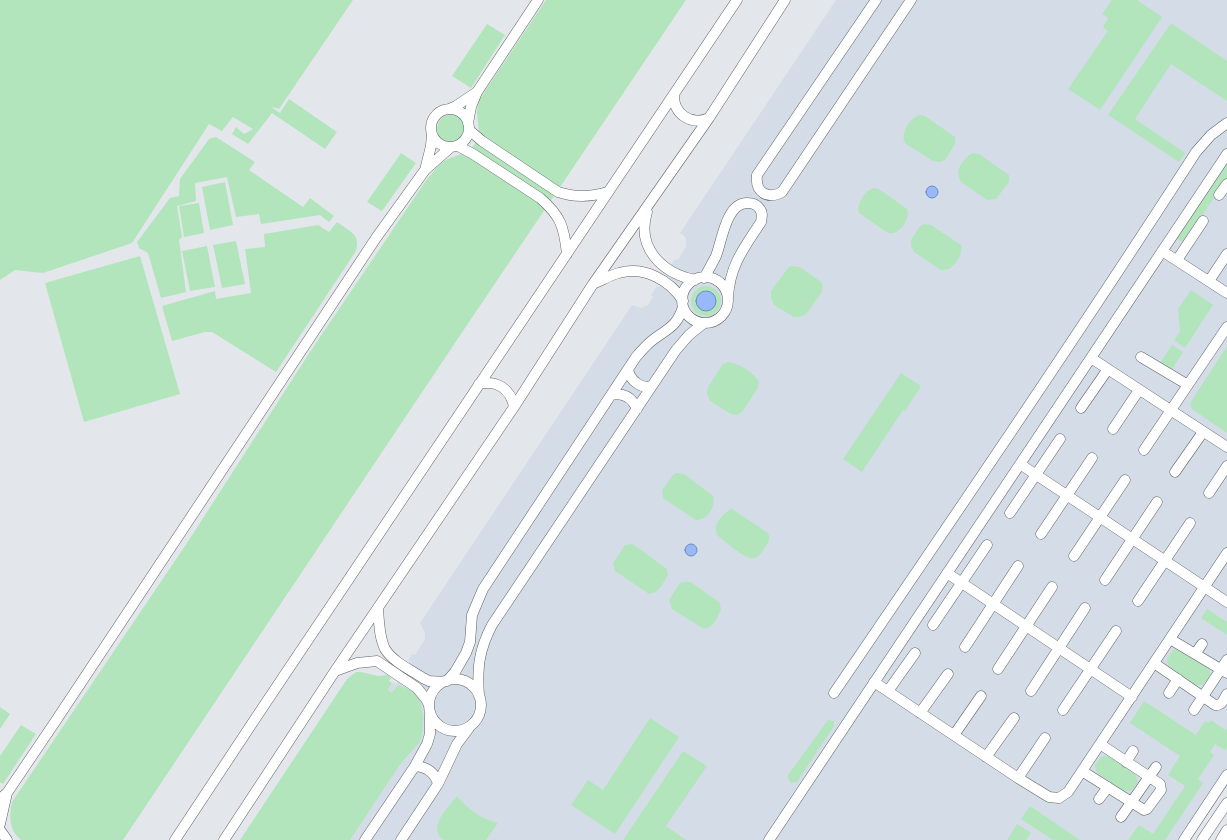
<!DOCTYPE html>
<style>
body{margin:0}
canvas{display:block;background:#e3e7eb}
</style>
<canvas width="1227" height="840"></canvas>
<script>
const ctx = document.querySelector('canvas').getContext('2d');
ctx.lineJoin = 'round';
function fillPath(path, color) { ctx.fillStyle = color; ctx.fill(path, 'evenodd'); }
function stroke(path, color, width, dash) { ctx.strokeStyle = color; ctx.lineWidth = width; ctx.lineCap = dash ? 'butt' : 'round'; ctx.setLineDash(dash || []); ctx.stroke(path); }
const built = new Path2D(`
 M836 0H1227V786L1191 840H276L390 692 388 690 393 682 396 684 410 661 408 660 412 654 415 655 425 639V633L420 623 632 305 641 308 648 305 653 297 651 295 657 286 659 287 672 268 670 267 675 259 678 260 686 246V239L684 236 680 233Z`);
const green = new Path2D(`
 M0 0H353L279 109 271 107 280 113 289 99 337 132 325 149 272 113 248 144 232 134 236 127 244 134 253 129 233 117 222 131 209 124 132 243 43 273 15 270 0 280Z
 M546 0H686L465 328 123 840H21C9 830 9 817 12 802L187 543 310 352 425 182C431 175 436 167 444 161 456 154 470 155 477 140 481 131 477 122 477 112 477 108 479 104 479 100Z
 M1112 0H1137L1162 17 1100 110 1068 89 1108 31 1103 27 1108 18 1102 14Z
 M1171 23 1227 61V101L1171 64 1135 119 1185 153 1179 162 1108 115Z
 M487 24 505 35 471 88 452 76Z
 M437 129a15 15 0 1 1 30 0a15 15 0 1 1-30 0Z
 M919 115 925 116 955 137V144L945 160 939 162 933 161 906 144C899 135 909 119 919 115Z
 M216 137 255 162 249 170 303 207 310 198 334 216 329 222 320 215 261 224 259 214 236 217 227 177 195 183 196 201 177 206 182 237 179 240 186 292 161 298 148 253 139 248 137 242 170 198 179 196 180 179 209 139Z
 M401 153 416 163 382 211 367 202Z
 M973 153 979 154 1009 175V182L996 199 987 200 961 182C959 178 958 175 958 172 959 165 967 155 973 153Z
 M1227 160V178L1184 243 1176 238Z
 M225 182 233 225 210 230 202 187Z
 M874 188 879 189 907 209C911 219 899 236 888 233L859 213C856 204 865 190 874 188Z
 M199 203 204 233 184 237 179 206Z
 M337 222C349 231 361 234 356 251L276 372 212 332H205L172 341 162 306 215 291 216 299 251 293 245 249 265 247 264 234 318 225 329 232Z
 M924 224 931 225 961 245C964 253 956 264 949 269L941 270 914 252 911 246V240L920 226Z
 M236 241 245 284 222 288 213 245Z
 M207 246 215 287 190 291 182 251Z
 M140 256 180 394 84 422 45 283Z
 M792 266 800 267 821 282 823 286 822 292 806 314 800 317H794L774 305 771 298V291L789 267Z
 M691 301a15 15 0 1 1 30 0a15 15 0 1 1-30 0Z
 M1191 290 1213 305 1185 348 1174 340 1180 332 1178 309Z
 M1172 345 1183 352 1171 371 1160 363Z
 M1227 346V433L1192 409 1190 405 1192 400Z
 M728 362C737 362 756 374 759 382L758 388 742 412 737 415 731 414 710 401 707 394 708 387 723 364Z
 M901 373 921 386 905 411 903 410 862 472 843 459Z
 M676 473 684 474 713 496C717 505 707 521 696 520L663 498 662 490 673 475Z
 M732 509 768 533C771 538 769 542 765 547 763 551 760 556 755 558 746 561 725 541 718 536 716 533 715 530 716 526 718 520 726 510 732 509Z
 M631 544 634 545 667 569 668 575C663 583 659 593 649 594L615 571 613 563 625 545Z
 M684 582H691L720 603 721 610C716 619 713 630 702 628L672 609 669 600 680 583Z
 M1207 609 1227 622V635L1201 618Z
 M1177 649H1180L1208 667 1211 675 1203 685H1195L1169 666 1167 661 1168 658 1173 650Z
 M356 672H361L378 676 387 675 391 678 389 681 392 683 388 690 392 693 398 685 413 691 420 701 423 717 422 735 419 743 401 763 350 840H240L347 679Z
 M1144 701 1196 735 1205 721 1209 723 1211 720 1225 730 1227 728V747L1225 750 1215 744 1210 752 1214 755 1198 779 1203 783 1165 840H1128L1139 825 1153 834 1185 786 1168 775 1180 756 1130 723Z
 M0 707 10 714 0 729Z
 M650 718 679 737 615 834 571 805 588 780 603 790Z
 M828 720 834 721V726L797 782 791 783 788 778V775Z
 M21 725 36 734 3 784 0 782V756Z
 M683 751 707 766 666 826 686 840H623Z
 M1104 756H1108L1135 774 1138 782 1131 791H1123L1097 773 1095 768V765L1101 757Z
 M457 796C468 809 481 819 498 823L486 840H444C426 829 448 807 457 796Z
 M1030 806 1080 840H1053L1021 819Z
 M1017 824 1031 833 1026 840H1007Z`);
const water = new Path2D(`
 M926 192a6 6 0 1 1 12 0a6 6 0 1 1-12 0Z
 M696 301a10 10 0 1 1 20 0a10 10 0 1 1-20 0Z
 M685 550a6 6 0 1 1 12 0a6 6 0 1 1-12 0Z`);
const minor = new Path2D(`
 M876 0 757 175C755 192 767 200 782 192L911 0
 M674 94C673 114 691 126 709 118
 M431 128a19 19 0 1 1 38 0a19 19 0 1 1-38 0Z
 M449 109 456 106 477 92
 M468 123 471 107 477 92 538 0
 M469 130 482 141 558 192C576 198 591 197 608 192
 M458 146 473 154 540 198C561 216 564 227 567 254
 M425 170 431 146 432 134
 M1219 195 1227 184
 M647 212C636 248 662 273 695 280
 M1162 251 1227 293
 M1177 260 1203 221
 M682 300a23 23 0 1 1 46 0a23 23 0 1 1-46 0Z
 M704 278C708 271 712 264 716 256 722 241 726 202 748 203 752 203 756 204 759 208 763 212 762 217 761 222 744 248 730 265 728 297
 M1209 281 1227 254
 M593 284C601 281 610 275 619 273 644 266 670 280 683 301
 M1141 357 1188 385
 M1091 358 1227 447
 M628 369C630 381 641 389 652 386
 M479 384C497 380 511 389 514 407
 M611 395C623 392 632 397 637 409
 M1081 408 1108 369
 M1113 429 1139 390
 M1144 450 1227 327
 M1020 464 1227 602
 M1175 472 1203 432
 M1209 493 1227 466
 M1010 513 1060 439
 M1041 534 1092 458
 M1074 556 1125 480
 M947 573 1132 697
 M1105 580 1157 502
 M1138 601 1190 523
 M378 608C379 621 379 637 385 649 393 662 411 670 423 678L429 681 443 682
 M933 625 987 545
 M1170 639 1227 673
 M965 647 1018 566
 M1195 654 1202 644
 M1154 663 1215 705C1222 706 1224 699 1227 694
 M998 669 1052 587
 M335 671 357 663 377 661 417 688 426 699 429 705
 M429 705a26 26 0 1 1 52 0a26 26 0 1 1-52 0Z
 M447 681 455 672 466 653 470 642 472 615 483 589 636 357C642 350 647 344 654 339 669 328 677 326 683 307
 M874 682 1018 778 1049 797 1059 798 1068 792 1227 553
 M888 691 915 653
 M1031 691 1085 608
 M834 693C956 514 1078 335 1196 152L1211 135 1227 123
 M1169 693 1178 679
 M479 696C477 667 479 650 492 625L676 350 689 335 704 323
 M1063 710 1116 631
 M1194 710 1227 660
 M920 713 948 674
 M954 735 981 696
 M986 757 1014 718
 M1126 762 1133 751
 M415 766C427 767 435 772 438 784
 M1082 771 1144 810 1147 809 1161 790 1160 784 1100 744
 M1018 778 1045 738
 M0 799 7 793 57 719 376 238 425 170 451 147
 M1099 799 1108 787
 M1121 817 1156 767
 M0 824 7 793
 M0 830 7 840
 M175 840 257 716 737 0
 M224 840 335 671 514 407 593 284 709 118 785 0
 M365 840 415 766 427 744 430 734V715
 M401 840 438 784 457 744 469 728
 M769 840 1227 154
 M1184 840 1227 775
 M1202 840 1227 803
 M1221 840 1227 830`);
fillPath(built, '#d4dde7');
fillPath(green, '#b2e5bc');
fillPath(water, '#97b9fa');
stroke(water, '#728ab9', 1);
stroke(minor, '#5f6266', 11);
stroke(minor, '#fff', 10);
</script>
